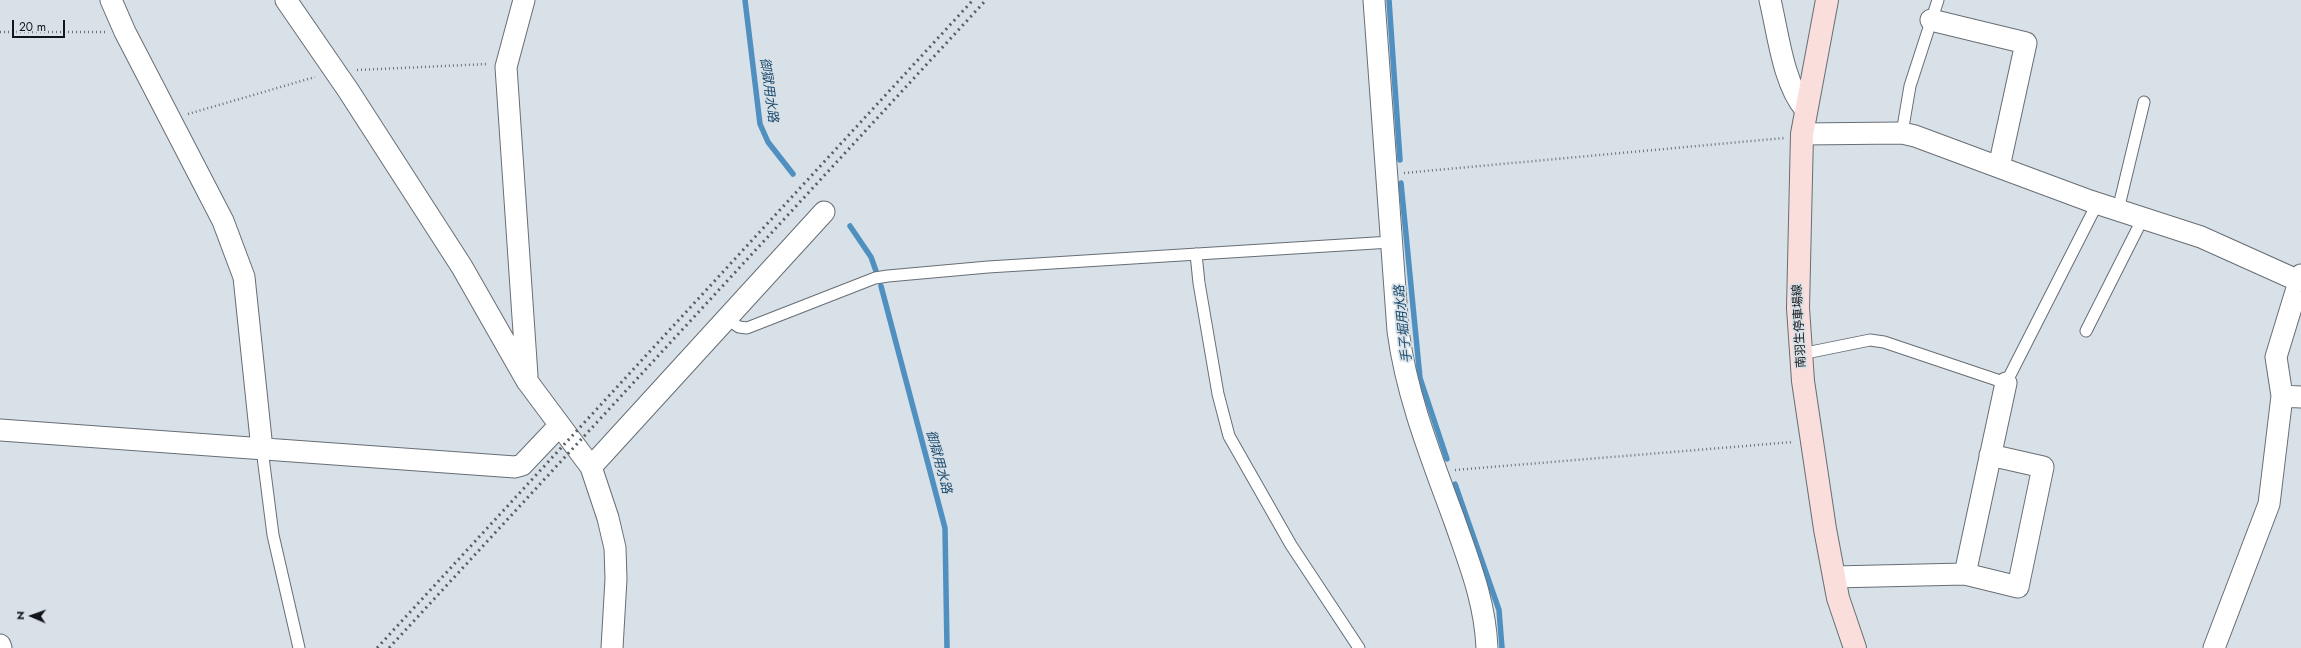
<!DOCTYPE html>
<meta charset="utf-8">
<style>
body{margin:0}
#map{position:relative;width:2301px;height:648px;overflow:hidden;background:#d8e0e8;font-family:Jost,sans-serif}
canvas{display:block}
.north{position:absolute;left:12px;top:596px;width:40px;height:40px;-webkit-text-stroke:3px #d8e0e8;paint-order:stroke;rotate:272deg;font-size:11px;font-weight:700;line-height:16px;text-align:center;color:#131618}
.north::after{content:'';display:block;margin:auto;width:14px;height:18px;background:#131618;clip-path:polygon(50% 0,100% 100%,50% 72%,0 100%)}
.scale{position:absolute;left:12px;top:20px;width:53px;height:18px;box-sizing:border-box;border:2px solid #131618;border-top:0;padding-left:5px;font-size:12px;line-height:14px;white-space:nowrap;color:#131618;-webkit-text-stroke:3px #d8e0e8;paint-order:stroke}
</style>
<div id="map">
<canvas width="2301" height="648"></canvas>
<div class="north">N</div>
<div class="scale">20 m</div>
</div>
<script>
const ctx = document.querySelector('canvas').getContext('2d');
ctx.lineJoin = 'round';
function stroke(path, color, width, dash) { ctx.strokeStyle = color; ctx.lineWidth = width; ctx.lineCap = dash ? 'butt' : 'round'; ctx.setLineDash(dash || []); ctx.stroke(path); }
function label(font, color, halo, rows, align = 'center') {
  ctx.font = font + ' Jost,"Noto Sans JP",sans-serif'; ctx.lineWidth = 3.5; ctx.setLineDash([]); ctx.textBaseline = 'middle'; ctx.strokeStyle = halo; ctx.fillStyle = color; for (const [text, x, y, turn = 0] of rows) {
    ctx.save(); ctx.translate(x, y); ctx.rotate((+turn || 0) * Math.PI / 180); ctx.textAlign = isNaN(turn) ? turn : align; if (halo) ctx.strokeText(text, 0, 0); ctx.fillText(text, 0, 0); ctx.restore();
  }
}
const stream = new Path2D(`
 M745 0 760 124 768 142 793 174
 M1389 0 1400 160
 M1401 183 1420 378 1447 459
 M850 226 871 257 876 271
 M881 286 945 528 947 648
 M1455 484 1499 610 1502 648`);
const path = new Path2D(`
 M0 32H105
 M357 70 488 64
 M188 114 315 77
 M1404 173 1784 138
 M1455 470 1793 442`);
const service = new Path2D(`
 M1902 133 1910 86 1938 0
 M2118 210 2144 102
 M1196 254 1199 283 1218 394 1229 436 1291 545 1359 648
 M727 319 739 327 747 328 875 278 888 276 988 267 1391 242
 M2086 331 2143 218
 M1801 354 1870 340 1884 342 2006 383 2097 204
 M262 449 273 535 299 648`);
const minor = new Path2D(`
 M111 0 125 32 223 221 244 277 262 449
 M286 0 348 90 462 267 527 381 591 467 608 518 615 548 616 579 612 648
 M524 0 506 67 527 376
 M1374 0 1398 331C1407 398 1432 459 1455 522 1470 565 1485 602 1487 648
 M1770 0C1778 33 1783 83 1805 109
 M1931 20 2026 43 1999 167
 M1802 134 1902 133 1915 136 2090 201 2201 237 2299 281
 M2282 396 2301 397
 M0 430 515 467 522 465 559 426
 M591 467 824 212
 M1965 574 2018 587 2043 467 1990 455
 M1834 577 1965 574 2006 383
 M0 645 1 648
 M2214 648 2269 504 2282 396 2276 357 2301 275`);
const secondary = new Path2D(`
 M1827 0 1802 134 1798 308 1803 381 1825 529 1838 598 1855 648`);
const rail = new Path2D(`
 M377 648 973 0
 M389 648 986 0`);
const streetNames = [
 ["南羽生停車場線",1800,326,-93]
];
const waterNames = [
 ["御獄用水路",768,90,82],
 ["手子堀用水路",1404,324,-96],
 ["御獄用水路",938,462,75]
];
stroke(stream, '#4f90c0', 5.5);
stroke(service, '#676e75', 13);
stroke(minor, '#676e75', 23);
stroke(secondary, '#676e75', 24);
stroke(path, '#6c7176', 2.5, [1, 3]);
stroke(service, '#fff', 11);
stroke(minor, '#fff', 21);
stroke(secondary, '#f9dedb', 22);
stroke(rail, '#5a5f63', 3, [2, 4]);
label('12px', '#131618', '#d8e0e8', streetNames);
label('italic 13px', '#1a4a6c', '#d8e0e8', waterNames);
</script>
